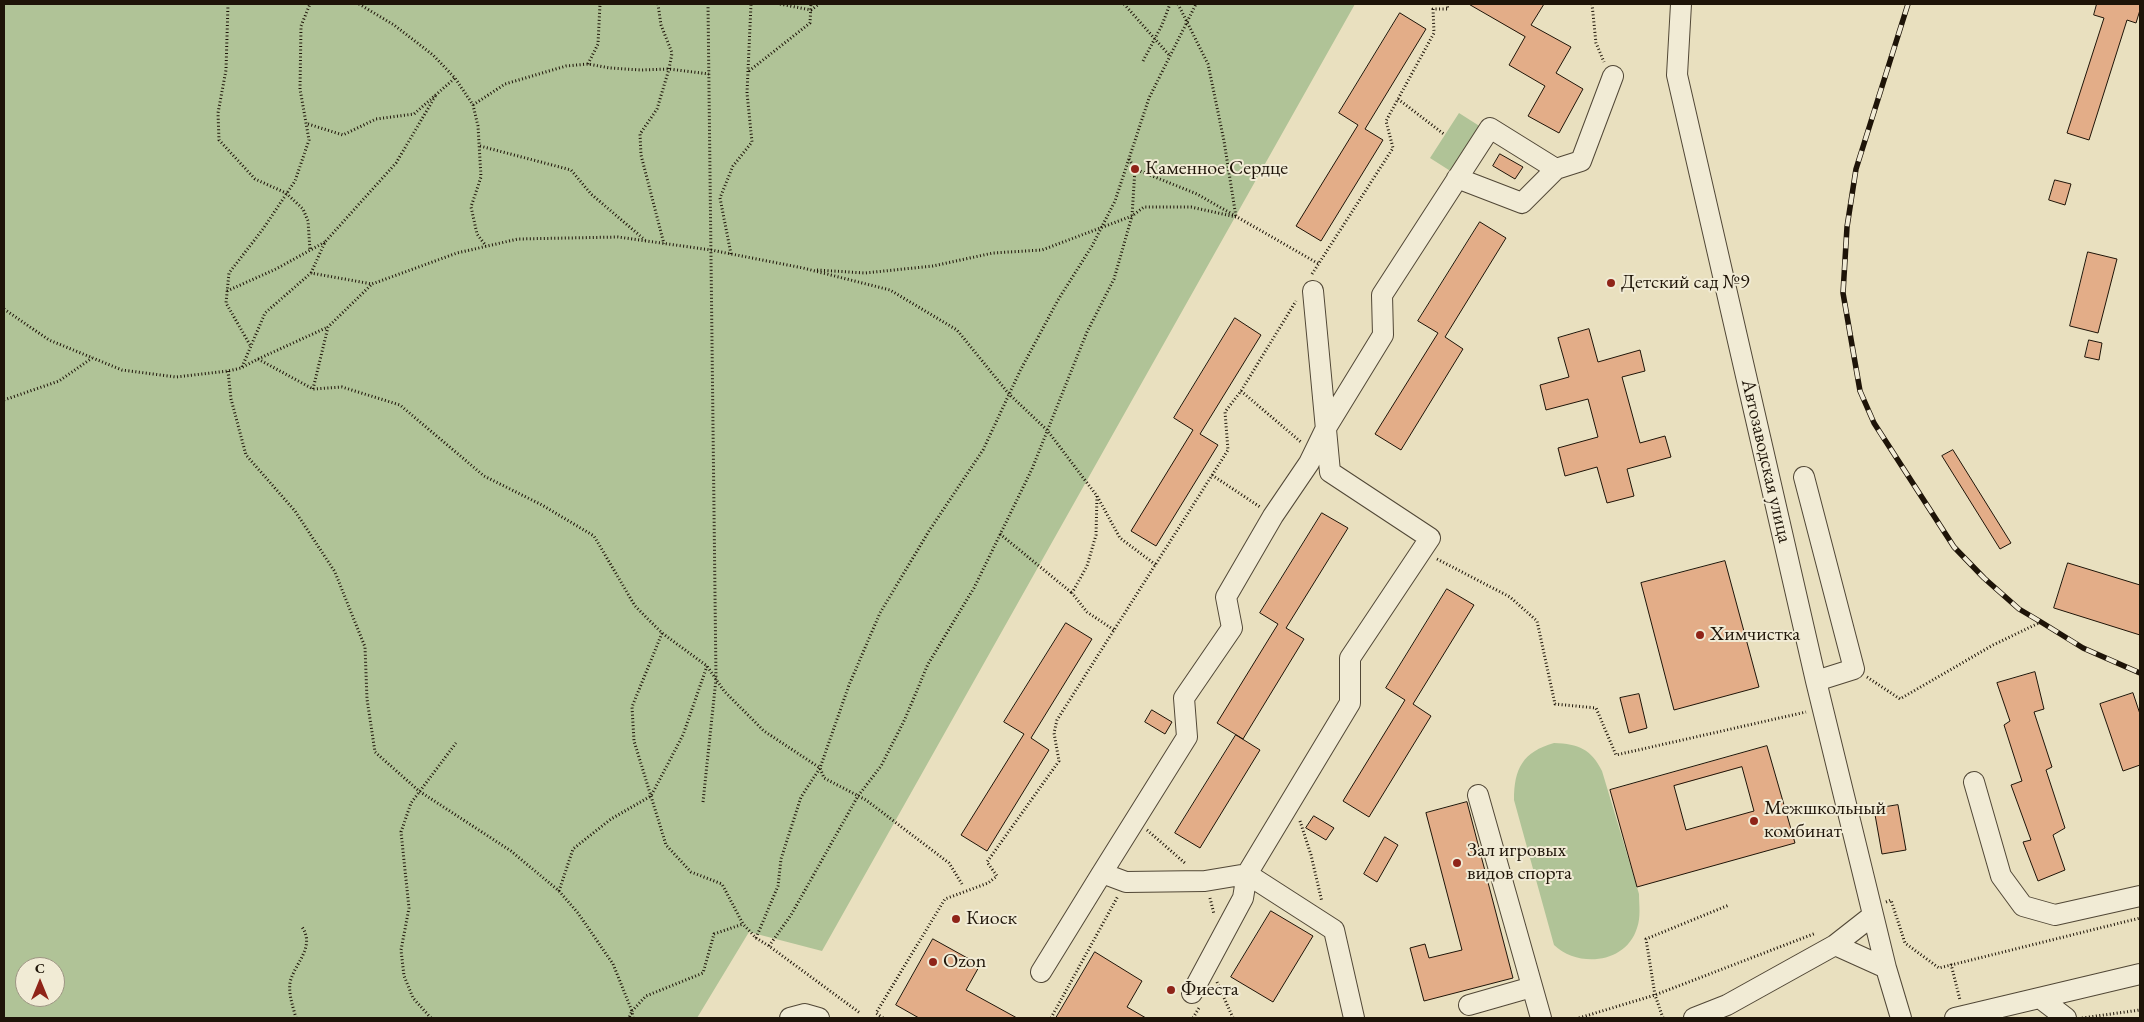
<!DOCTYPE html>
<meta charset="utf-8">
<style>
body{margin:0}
#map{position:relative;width:2144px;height:1022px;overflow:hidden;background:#e9e0bf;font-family:"EB Garamond",serif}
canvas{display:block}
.frame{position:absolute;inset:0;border:5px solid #1e1408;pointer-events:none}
.north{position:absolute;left:15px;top:957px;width:50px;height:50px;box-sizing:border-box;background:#f1ebd5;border:1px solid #9d9583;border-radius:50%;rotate:0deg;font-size:14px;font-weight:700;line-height:20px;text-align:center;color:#1e1408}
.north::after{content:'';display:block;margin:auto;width:18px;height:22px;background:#8f2418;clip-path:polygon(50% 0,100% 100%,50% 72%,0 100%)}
</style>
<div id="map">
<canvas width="2144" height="1022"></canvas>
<div class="frame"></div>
<div class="north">С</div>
</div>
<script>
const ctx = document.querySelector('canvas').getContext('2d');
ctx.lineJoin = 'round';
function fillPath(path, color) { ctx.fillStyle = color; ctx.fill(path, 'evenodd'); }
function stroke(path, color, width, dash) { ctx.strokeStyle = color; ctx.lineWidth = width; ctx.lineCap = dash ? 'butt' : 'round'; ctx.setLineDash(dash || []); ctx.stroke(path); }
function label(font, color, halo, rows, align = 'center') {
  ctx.font = font + ' "EB Garamond",serif'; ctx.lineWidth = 4; ctx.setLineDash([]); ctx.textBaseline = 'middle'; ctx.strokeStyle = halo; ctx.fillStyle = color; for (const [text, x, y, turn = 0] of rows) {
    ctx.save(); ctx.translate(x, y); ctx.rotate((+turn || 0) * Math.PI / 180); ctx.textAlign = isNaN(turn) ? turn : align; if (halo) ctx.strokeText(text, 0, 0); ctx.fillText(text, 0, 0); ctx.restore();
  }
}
const green = new Path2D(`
 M4 4H1355L822 951 749 932 697 1018H4ZM25 967H55V997H25Z
 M1459 113 1481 127 1452 172 1430 158Z
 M1554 743C1579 744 1591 749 1602 771L1639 894C1639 905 1641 917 1637 928 1626 964 1578 968 1554 945L1514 800C1514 768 1523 752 1554 743Z`);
const building = new Path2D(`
 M1469 4H1544L1531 25 1571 47 1556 73 1583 89 1559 133 1528 116 1545 86 1509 65 1525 37Z
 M2097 4H2140V10L2136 23 2127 20 2089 140 2067 133 2104 18 2094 15Z
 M1400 13 1426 29 1365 129 1383 140 1321 241 1296 226 1358 125 1339 113Z
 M1500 154 1523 167 1515 179 1493 166Z
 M2055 180 2071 184 2065 205 2049 200Z
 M1480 222 1506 238 1445 337 1463 349 1401 450 1375 434 1438 333 1418 321Z
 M2088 252 2117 259 2098 333 2070 326Z
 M1235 318 1261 335 1200 434 1218 445 1156 546 1131 531 1193 430 1174 418Z
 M1589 329 1598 362 1640 350 1645 371 1622 377 1640 443 1665 436 1671 457 1627 469 1634 496 1607 503 1597 467 1565 476 1558 448 1598 437 1588 399 1546 410 1540 385 1569 377 1558 338Z
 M2089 340 2102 343 2099 360 2085 357Z
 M1953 450 2011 543 2000 549 1942 456Z
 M1322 513 1348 528 1286 628 1304 639 1243 739 1217 723 1278 624 1260 613Z
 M1725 561 1759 687 1674 710 1641 583Z
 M2068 563 2140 585V635L2054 608Z
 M1447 589 1474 605 1413 704 1431 716 1369 817 1343 801 1405 700 1386 688Z
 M1066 623 1092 639 1031 738 1049 750 987 851 961 835 1024 734 1004 722Z
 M2035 672 2044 709 2034 712 2052 767 2046 770 2065 828 2053 835 2065 870 2038 881 2023 842 2031 840 2011 785 2022 781 2004 725 2010 721 1997 683Z
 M2133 693 2140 714V765L2123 771 2100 704Z
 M1639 694 1647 728 1629 733 1620 698Z
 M1152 710 1172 722 1165 734 1145 722Z
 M1236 735 1260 750 1200 848 1175 833Z
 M1767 746 1795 843 1637 887 1610 790ZM1742 767 1754 811 1686 830 1674 786Z
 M1467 802 1513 978 1424 1001 1410 948 1425 944 1429 958 1462 950 1426 813Z
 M1898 805 1906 850 1882 854 1874 809Z
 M1314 816 1334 828 1326 840 1306 828Z
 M1385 837 1398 845 1377 882 1364 874Z
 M1271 911 1313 936 1273 1002 1231 977Z
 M933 939 980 965 966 990 1017 1018H919L896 1005Z
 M1095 952 1142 981 1127 1007 1146 1018H1056Z`);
const path = new Path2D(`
 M228 4 226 70 218 113 219 140 255 179 286 193 303 209 308 221 310 250
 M359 4 394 25 433 55 455 78 473 105 478 126 481 177 471 207 477 234 486 246
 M658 4 661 25 672 53 669 69 657 109 640 134 641 155 664 244
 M780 4 811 10 819 4
 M1124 4 1170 56
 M1178 4 1208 64 1224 141 1236 217
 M1592 4 1596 43 1604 62
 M1143 61 1162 25 1170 4
 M588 64 598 44 600 4
 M749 71 810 23 811 4
 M1398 99 1445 135
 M473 105 505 84 566 66 588 64 610 68 641 70 669 69 709 74
 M308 124 343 135 376 119 414 114 455 78
 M480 146 571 170 591 194 645 240
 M1129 159 1135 169 1197 194 1319 264
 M731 254 720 198 733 166 752 142 747 93 751 4
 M817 270 865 273 933 266 993 253 1042 250 1132 216 1144 207H1191L1236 217
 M311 273 325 242 396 163 436 95
 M1312 274 1393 148 1386 121 1434 33 1433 9H1448L1447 4
 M227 291 276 269 325 242
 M4 309 49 340 122 370 176 377 228 371 241 368 258 359 313 389 342 387 400 405 484 476 542 505 594 536 635 606 662 633 707 666 724 691 764 731 820 768 824 778 866 800 949 863 962 884
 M250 345 226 303 229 273 263 229 295 181 309 140 300 89 301 26 310 4
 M258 359 328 327
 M242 367 265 313 311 273 372 284 457 253 518 239 618 237 711 250 803 268 890 290 957 330 1009 394 1047 430 1097 496 1120 538 1156 565
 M228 371 231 399 246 455 295 511 335 572 365 647 367 699 375 752 419 791 511 851 559 891 578 913 613 964 632 1011 629 1018
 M313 389 328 327 371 285
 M1241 391 1301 442
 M4 400 59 381 92 358
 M1212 475 1260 507
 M1097 496 1096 535 1087 566 1072 593 1087 612 1114 630
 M1000 534 1072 593
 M1437 559 1510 597 1537 621 1555 704 1596 708 1616 755 1806 712
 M662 633 632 707 634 741 666 845 691 872 722 884 743 924 756 938 769 946 860 1013
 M1867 677 1900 699 1993 645 2041 622
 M703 802 716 679 708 4
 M1300 821 1311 855 1322 902
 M1147 830 1186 864
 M559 891 573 849 611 819 651 796 683 735 707 666
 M1210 898 1214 914
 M1886 902 1891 900 1905 943 1939 968 2140 918
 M756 938 778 886 781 859 801 797 820 768 849 685 880 613 929 531 983 450 1020 371 1058 300 1092 246 1115 201 1149 98 1196 4
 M769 946 791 915 858 796 881 766 905 719 928 664 974 588 1032 469 1087 332 1114 279 1132 216 1135 169
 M1951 964 1960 1000
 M1217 982 1233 1018
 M296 1018C293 1007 287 990 291 979 297 961 315 946 302 927
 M431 1018 413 998 404 976 401 950 409 908 401 832 411 803 456 743
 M633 1018 632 1011 646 996 703 973 714 934 743 924
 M883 1018 876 1013 945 899 988 883 997 876 987 862 1059 761 1054 733 1057 720 1228 450 1225 412 1241 391 1296 301
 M1051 1018 1118 896
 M1193 1018 1199 1008
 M1579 1018 1655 995 1816 933
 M1663 1018 1655 995 1646 939 1729 905
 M2082 1018 2140 1010`);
const minor = new Path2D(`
 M1681 4 1677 75 1816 681 1886 968
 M1457 178 1522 203 1556 169
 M1313 291 1330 472 1430 538 1350 658V703L1247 874 1334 930 1354 1018
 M1804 477 1854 669 1816 681
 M1974 782 2001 876 2023 906 2055 915 2140 896
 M1478 795 1541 1018
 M1835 945 1886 968 1901 1018
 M1041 972 1102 873
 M1192 993 1243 898 1247 874 1205 881 1126 882 1102 873 1187 737 1184 698 1232 628 1226 597 1273 516 1309 463 1326 428 1383 335 1382 295 1490 128 1556 169 1581 161 1613 76
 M2040 998 2066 1018
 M1469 1005 1532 987
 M790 1018 805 1014 819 1018
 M1694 1018 1727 1005 1835 945 1872 916
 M1955 1018 2140 974`);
const rail = new Path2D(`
 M1908 4 1856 169 1847 227 1843 293 1860 391 1874 423 1954 547 1984 578 2019 609 2041 622 2083 648 2140 673`);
const markers = [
 [1135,169,5,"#8f2418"],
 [1611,283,5,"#8f2418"],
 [1700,635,5,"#8f2418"],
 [1754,821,5,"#8f2418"],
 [1457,863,5,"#8f2418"],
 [956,919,5,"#8f2418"],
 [933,962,5,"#8f2418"],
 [1171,990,5,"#8f2418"]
];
const poiNames = [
 ["Каменное Сердце",1145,169],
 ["Детский сад №9",1621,283],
 ["Химчистка",1710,635],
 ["Межшкольный",1764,809],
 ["комбинат",1764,832],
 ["Зал игровых",1467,851],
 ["видов спорта",1467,874],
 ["Киоск",966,919],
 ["Ozon",943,962],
 ["Фиеста",1181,990]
];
const streetNames = [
 ["Автозаводская улица",1766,461,77]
];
fillPath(green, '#b0c397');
fillPath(building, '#e3ad88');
stroke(building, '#1e1408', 1);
stroke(minor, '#514736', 22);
stroke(path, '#1e1408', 3, [1, 2.5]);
stroke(minor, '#f1ebd5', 20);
stroke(rail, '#1e1408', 5.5);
stroke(rail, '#f1ebd5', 4, [11]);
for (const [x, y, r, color] of markers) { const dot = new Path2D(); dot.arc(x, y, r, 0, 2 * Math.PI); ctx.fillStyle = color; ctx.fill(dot); stroke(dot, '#f1ebd5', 2); }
label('20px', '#1e1408', '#f1ebd5', poiNames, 'left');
label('20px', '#1e1408', '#f1ebd5', streetNames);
</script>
